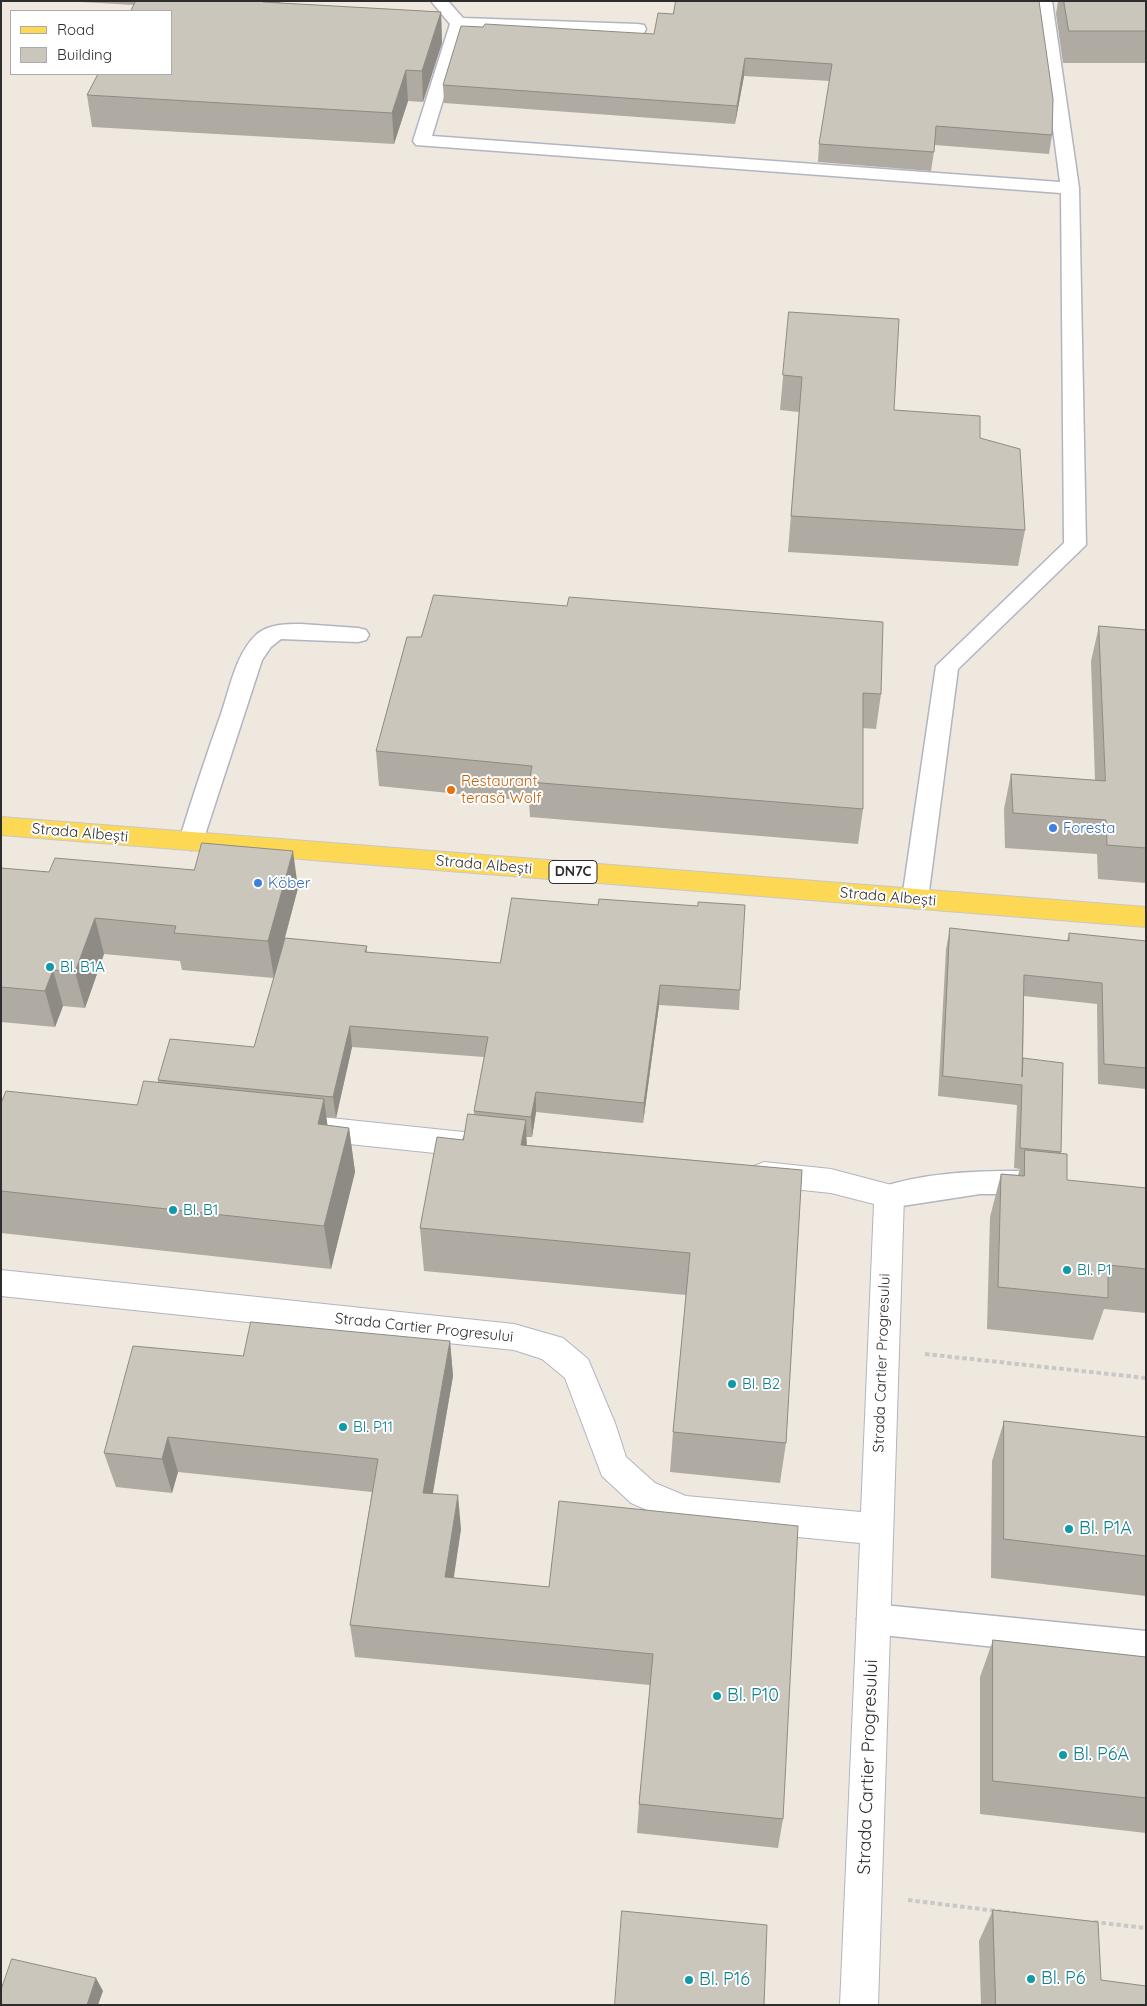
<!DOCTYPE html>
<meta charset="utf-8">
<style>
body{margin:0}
#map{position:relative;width:1147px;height:2006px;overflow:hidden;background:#efe8de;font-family:Quicksand,sans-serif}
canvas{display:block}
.frame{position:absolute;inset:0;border:2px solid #2d2d2d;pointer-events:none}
.legend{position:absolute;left:10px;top:10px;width:162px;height:65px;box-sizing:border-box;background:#fff;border:1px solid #ababab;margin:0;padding:6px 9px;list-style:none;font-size:15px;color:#2d2d2d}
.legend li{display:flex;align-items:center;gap:10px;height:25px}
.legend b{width:25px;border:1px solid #ababab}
</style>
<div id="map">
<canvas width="1147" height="2006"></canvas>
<div class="frame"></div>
<ul class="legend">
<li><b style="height:6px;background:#fdd855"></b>Road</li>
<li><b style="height:14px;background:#cbc6bc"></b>Building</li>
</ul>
</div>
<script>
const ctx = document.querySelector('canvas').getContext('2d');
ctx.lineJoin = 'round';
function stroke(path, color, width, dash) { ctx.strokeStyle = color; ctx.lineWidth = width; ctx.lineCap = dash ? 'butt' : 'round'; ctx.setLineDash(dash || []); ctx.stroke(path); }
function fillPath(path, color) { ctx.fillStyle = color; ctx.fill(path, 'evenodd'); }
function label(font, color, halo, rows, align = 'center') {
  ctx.font = font + ' Quicksand,sans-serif'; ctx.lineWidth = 4; ctx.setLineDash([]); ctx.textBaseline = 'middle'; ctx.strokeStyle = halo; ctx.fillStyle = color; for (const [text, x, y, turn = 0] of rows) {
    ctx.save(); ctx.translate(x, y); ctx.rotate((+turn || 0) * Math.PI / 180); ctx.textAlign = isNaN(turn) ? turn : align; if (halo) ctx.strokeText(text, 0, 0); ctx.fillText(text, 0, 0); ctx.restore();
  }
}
const path = new Path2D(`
 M925 1354 1146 1378
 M908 1900 1021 1914
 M1094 1922 1146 1928`);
const lane = new Path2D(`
 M431 1H448L463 18 638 24 644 25 646 29 644 33 638 34 465 28 432 136 1060 182 1036 1H1052L1079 188 1086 545 958 669 928 899 924 906 915 908 906 906 902 899 936 666 1064 543 1061 193 416 145 413 141 450 24Z
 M301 624 358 628 366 630 369 635 366 640 358 642 281 639 271 647 262 660 203 841 200 847 191 850 182 847 179 841C192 798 206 756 221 714 230 688 236 653 257 634 269 624 286 624 301 624Z
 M1017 1171 1035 1172 1045 1175 1049 1183 1045 1191 1035 1194H980L889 1208 879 1204 875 1196 879 1188C922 1173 972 1171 1017 1171Z
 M873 1604 1146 1631V1663L873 1634 862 1630 857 1619 862 1608Z`);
const street = new Path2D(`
 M311 1116 473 1133 483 1137 487 1145 483 1153 473 1157 311 1140 301 1136 297 1128 301 1120Z
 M764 1162 831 1169 899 1187 904 1196 878 2005H840L860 1543 684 1526 631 1503 602 1476 565 1378 542 1359 514 1350 1 1296V1270L514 1324 563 1338 588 1359 615 1423 626 1457 655 1483 686 1496 861 1512 874 1204 831 1193 764 1186 754 1182 749 1174 754 1166Z`);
const primary = new Path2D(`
 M1 817 1146 907V927L1 835Z`);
const wall = new Path2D(`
 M64 1H281L280 3 441 12 442 43 423 102 408 101 394 144 92 127 87 95 134 5Z
 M676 1 1052 135 1049 154 935 145 931 171 818 162 819 144 830 81 744 76 735 124 444 103 443 85 654 34 673 14Z
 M1058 1H1146V63H1063L1056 14Z
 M789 312 894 410 980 438 1025 530 1018 566 788 552 799 412 780 410Z
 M1099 626 1146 630V883L1098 879 1097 854 1005 848 1004 809 1011 774 1095 780 1091 661Z
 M407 637 881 694 876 729 863 728V809L858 844 530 817 529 801 379 786 376 751Z
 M1 868 49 872 298 888 285 938 367 946V952L740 990 739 1010 659 1005 643 1123 536 1112 532 1137H526L527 1145 802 1170 786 1443 780 1483 670 1472 673 1432 686 1295 424 1271 420 1228 474 1114V1111L484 1057 352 1047 336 1118 326 1117 327 1125 349 1128 355 1172 331 1269 1 1233V1103L137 1105 158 1083V1080L254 1047 274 978 182 970 180 961 104 954 85 1008 63 1006 55 1027 1 1022Z
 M950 928 1067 941 1069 933 1146 941V1089L1098 1084 1097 1004 1024 996 1023 1060 1061 1152V1153L1067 1180 1146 1188V1313L1104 1309 1093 1340 987 1329 990 1217 1001 1174 1018 1175 1020 1169 1014 1168 1017 1105 938 1096 946 949Z
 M450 1341 453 1376 433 1493 461 1529 453 1578 549 1587 559 1501 783 1819 778 1848 637 1833 639 1804 650 1685 355 1657 350 1625 372 1492 178 1472 172 1493 116 1487 104 1453 243 1356Z
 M1004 1421 1146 1437V1596L991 1578 992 1461Z
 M993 1640 1146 1657V1833L980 1814V1677Z
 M993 1910 1101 1980 1146 2005H981L979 1941Z`);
const shadedWall = new Path2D(`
 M263 1H281L266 33Z
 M441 12 442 43 423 102 422 71Z
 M745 58 744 76 735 124 737 106Z
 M406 70 408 101 394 144 392 113Z
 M293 851 298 888 274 978 268 941Z
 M95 918 104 954 85 1008 75 972Z
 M53 970 63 1006 55 1027 45 991Z
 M660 985 659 1005 643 1123 644 1103Z
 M350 1026 352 1047 336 1118 333 1097Z
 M536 1092V1112L532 1137 531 1117Z
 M324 1099 330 1144 318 1124Z
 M526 1120 527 1164 521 1145Z
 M349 1128 355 1172 331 1269 324 1226Z
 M450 1341 453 1376 427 1526 423 1493Z
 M168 1437 178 1472 172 1493 162 1459Z
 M458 1495 461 1529 449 1610 445 1577Z
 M96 1978 103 1991 98 2005H87Z`);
const building = new Path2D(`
 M136 1H263V2L441 12 422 71 406 70 392 113 87 95 98 74H171V11H131Z
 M676 1H1039L1053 99 1052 135 936 126 934 152 819 144 832 64 745 58 737 106 443 85 461 26 483 27 485 24 654 34 658 13 673 14Z
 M1064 1H1146V31H1069Z
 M789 312 899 319 894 410 980 416V438L1020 449 1025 530 791 516 802 377 783 375Z
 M434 595 567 606 569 597 883 622 881 694 863 693V809L529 782 532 766 376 751 407 637H421Z
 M1099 626 1146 630V848L1107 845 1106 820 1013 813 1011 774 1105 781Z
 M202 843 293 851 268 941 174 933 176 926 95 918 75 972 53 970 45 991 1 987V868L49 872 55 858 194 870Z
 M512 898 598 905 599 899 698 906V902L745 905 740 990 660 985 644 1103 536 1092 531 1117 474 1111 488 1037 350 1026 333 1097 158 1080 170 1039 254 1047 285 938 367 946 365 952 500 963Z
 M950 928 1069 941V933L1146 941V1068L1104 1064 1102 983 1024 975 1022 1077 1023 1058 1063 1063 1061 1152 1020 1148 1022 1085 943 1076Z
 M144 1081 324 1099 318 1124 349 1128 324 1226 1 1191V1103L6 1091 137 1105Z
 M468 1114 526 1120 521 1145 802 1170 786 1443 673 1432 690 1253 420 1228 437 1137 463 1140Z
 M1025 1150 1067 1154V1180L1146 1188V1269L1108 1265V1298L998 1287 1001 1174 1024 1176Z
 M251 1322 450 1341 423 1493 458 1495 445 1577 549 1587 559 1501 798 1526 783 1819 639 1804 653 1654 350 1625 378 1459 168 1437 162 1459 104 1453 133 1346 243 1356Z
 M1004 1421 1146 1437V1556L1004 1539Z
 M993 1640 1146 1657V1798L993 1781Z
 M993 1910 1098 1922 1101 1980 1146 1986V2005H996Z
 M622 1911 767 1925 764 2005H615Z
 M12 1959 96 1978 87 2005H1V1990Z`);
const markers = [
 [451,790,5,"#e8710a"],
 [1053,828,5,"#3f7fe0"],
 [258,883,5,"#3f7fe0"],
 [50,967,5,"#0f9aa8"],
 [173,1210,5,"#0f9aa8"],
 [1067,1270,5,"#0f9aa8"],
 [732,1384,5,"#0f9aa8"],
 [343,1427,5,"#0f9aa8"],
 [1069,1529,5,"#0f9aa8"],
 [717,1696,5,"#0f9aa8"],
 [1063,1755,5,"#0f9aa8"],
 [1031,1979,5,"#0f9aa8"],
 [689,1980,5,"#0f9aa8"]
];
const shields = [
 [573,872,48]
];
const shieldNames = [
 ["DN7C",573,872]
];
const foodNames = [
 ["Restaurant",461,781],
 ["terasă Wolf",461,798]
];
const shopNames = [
 ["Foresta",1063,828],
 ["Köber",268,883]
];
const streetNames = [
 ["Strada Albești",80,833,5],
 ["Strada Albești",484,865,5],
 ["Strada Albești",888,897,5],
 ["Strada Cartier Progresului",424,1328,6],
 ["Strada Cartier Progresului",882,1363,-88]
];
const cultureNames = [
 ["Bl. B1A",60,967],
 ["Bl. B1",183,1210],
 ["Bl. P1",1077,1270],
 ["Bl. B2",742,1384],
 ["Bl. P11",353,1427]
];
const nearCulturenames = [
 ["Bl. P1A",1079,1529],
 ["Bl. P10",727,1696],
 ["Bl. P6A",1073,1755],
 ["Bl. P6",1041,1979],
 ["Bl. P16",699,1980]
];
const nearStreetnames = [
 ["Strada Cartier Progresului",868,1767,-88]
];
stroke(lane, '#b2b4c1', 3);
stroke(street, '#b2b4c1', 2);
stroke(primary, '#c8c8c8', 2);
stroke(path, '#c8c8c8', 4, [4.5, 3]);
fillPath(lane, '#fff');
fillPath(street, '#fff');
fillPath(primary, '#fdd855');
fillPath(wall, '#afaaa2');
fillPath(shadedWall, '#8e8b84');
fillPath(building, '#cbc6bc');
stroke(building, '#8e8b84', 1);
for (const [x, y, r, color] of markers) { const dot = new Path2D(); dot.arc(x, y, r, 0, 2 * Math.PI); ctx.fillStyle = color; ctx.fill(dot); stroke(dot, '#fff', 2); }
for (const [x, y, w] of shields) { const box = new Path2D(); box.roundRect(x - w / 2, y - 11.5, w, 23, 4); ctx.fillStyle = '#fff'; ctx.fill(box); stroke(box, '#2d2d2d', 1); }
label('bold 14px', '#2d2d2d', null, shieldNames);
label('15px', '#c56008', '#fff', foodNames, 'left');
label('15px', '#366cbe', '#fff', shopNames, 'left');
label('15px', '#2d2d2d', '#fff', streetNames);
label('15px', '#0d838f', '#fff', cultureNames, 'left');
label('18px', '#0d838f', '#fff', nearCulturenames, 'left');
label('18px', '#2d2d2d', '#fff', nearStreetnames);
</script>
